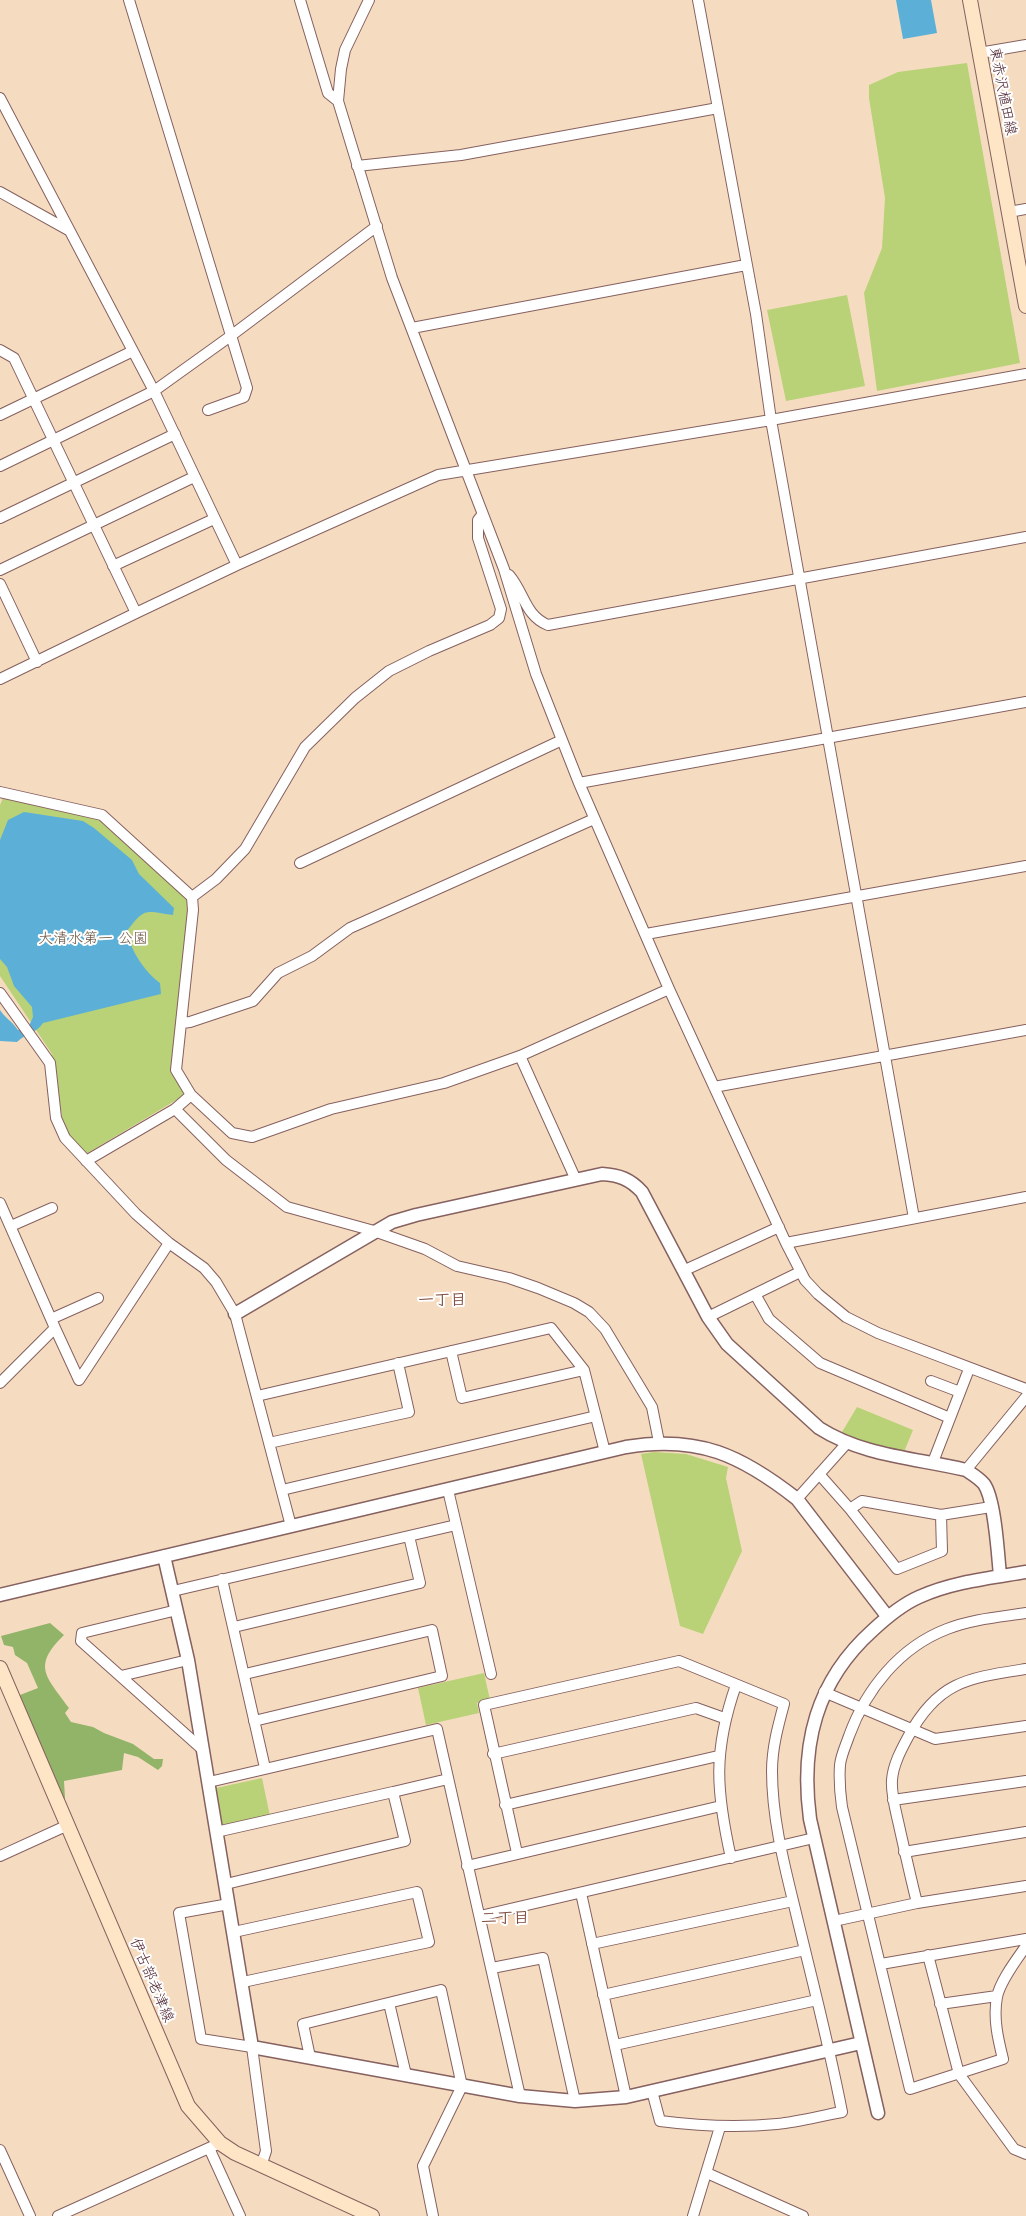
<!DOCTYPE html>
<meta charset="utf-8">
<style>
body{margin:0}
canvas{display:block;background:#f5dcc0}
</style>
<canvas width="1026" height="2216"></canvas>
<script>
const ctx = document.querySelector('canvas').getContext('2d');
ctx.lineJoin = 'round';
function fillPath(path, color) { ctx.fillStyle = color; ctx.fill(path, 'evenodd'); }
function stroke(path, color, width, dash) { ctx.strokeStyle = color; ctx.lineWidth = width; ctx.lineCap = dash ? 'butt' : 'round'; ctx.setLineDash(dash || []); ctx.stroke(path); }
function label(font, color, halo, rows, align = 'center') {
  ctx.font = font + ' Mali,"Klee One",sans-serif'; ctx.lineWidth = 4; ctx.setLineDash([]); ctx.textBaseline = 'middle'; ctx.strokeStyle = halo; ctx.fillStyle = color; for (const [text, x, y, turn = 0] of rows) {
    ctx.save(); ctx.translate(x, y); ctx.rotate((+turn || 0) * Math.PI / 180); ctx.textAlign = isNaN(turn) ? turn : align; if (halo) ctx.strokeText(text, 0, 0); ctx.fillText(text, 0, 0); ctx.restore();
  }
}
const green = new Path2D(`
 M967 63 1020 363 877 391 864 293 882 248 885 198 869 98V85L898 72Z
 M847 295 865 386 786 401 767 310Z
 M3 798 101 818 189 899 191 910 171 1072 183 1090V1096L86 1154 70 1136 63 1122 52 1054 0 976V805Z
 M857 1407 913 1430 904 1452 866 1445 842 1432Z
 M654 1452 686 1454 728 1467 726 1478 742 1551 703 1634 680 1626 641 1454Z
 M484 1673 490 1700 477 1703 479 1713 426 1725 418 1688Z
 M262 1778 270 1816 224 1827 220 1825 216 1788Z`);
const forest = new Path2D(`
 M50 1623 64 1635C31 1667 47 1677 69 1708L65 1713 71 1722 93 1727 104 1733 133 1744 154 1759H163L162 1766 158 1770 138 1757 124 1753 122 1770 64 1781 65 1798 61 1800 20 1695 38 1688 27 1663 15 1655 13 1647 4 1645 1 1636Z`);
const water = new Path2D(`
 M896 0H931L937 33 903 39Z
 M24 812 83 821 94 828 132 860 139 874 174 908 173 915C145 911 145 907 127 931 130 950 145 972 160 983L161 994 43 1023C37 1033 25 1034 17 1042L0 1041V1010C5 1018 12 1021 18 1030L29 1026 33 1017 32 1007 14 986 7 967 0 959V840L8 820Z`);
const minor = new Path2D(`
 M129 0 247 388 244 397 208 410
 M300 0 328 93 338 101
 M369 0 345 50 341 69 338 101 392 278 504 569 536 674 579 783 669 989 786 1243 805 1280 818 1294 846 1317 878 1333 1026 1389
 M698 0 756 314 771 420 914 1218
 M979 53 1026 45
 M0 98 154 391 237 565
 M357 166 461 155 718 108
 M0 192 70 231
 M1009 212 1026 209
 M412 328 746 265
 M0 350 14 358 136 613 237 565 438 475 771 420 1026 374
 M0 415 133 351
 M0 466 154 391 232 335 377 226
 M0 518 175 434
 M113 566 214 519
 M0 570 194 477
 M509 575C524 592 525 616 548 625L1026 537
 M0 584 37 662
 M0 679 136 613
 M579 783 1026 702
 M0 792 102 815 192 897 193 910 176 1070 191 1095 232 1133 252 1137 331 1109 444 1083 520 1056 669 989
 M300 863 562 740
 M192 897 216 879 245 849 305 747 355 698 389 671 429 651 490 625 499 618 501 609 478 538V520L482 515
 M646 934 1026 866
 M0 993 50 1063 56 1118 65 1138 136 1214 169 1243 204 1268 216 1282 235 1314 291 1526
 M182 1023 190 1022 253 1001 278 973 312 956 350 928 594 819
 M520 1056 576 1180
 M714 1087 1026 1030
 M175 1109 226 1160 287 1207 374 1231 425 1249 457 1266 509 1278 538 1288 574 1303 589 1312 605 1329 652 1407 659 1442
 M86 1161 175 1109 191 1095
 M0 1203 55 1328
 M11 1226 52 1208
 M786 1243 1026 1197
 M685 1270 779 1227
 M755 1294 769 1319 820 1363 950 1418
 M708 1317 800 1272
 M51 1319 98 1298
 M451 1351 462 1398 584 1370
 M931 1381 960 1392
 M0 1383 55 1328 79 1380 169 1243
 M257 1396 551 1328 584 1370 605 1452
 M269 1443 409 1412 398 1363
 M933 1462 969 1369
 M966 1470 1026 1397
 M819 1474 850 1509 897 1569 942 1551 941 1515 991 1507
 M282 1490 596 1416
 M448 1490 491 1674
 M797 1499 847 1443
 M850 1509 862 1501 941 1515
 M222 1579 265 1768
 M173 1591 456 1525
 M177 1610 82 1633 81 1641 202 1749
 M1026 1613C1000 1617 972 1619 947 1629 900 1647 866 1689 849 1736 846 1745 841 1755 840 1765 839 1779 840 1793 842 1807L910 2089 1003 2059C998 2039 993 2018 997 1997 1000 1981 1017 1959 1026 1946
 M234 1627 420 1583 409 1536
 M245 1674 432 1630 442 1676 254 1721
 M121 1676 188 1660
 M824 1692 935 1739 1026 1726
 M493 1754 696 1708 724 1718
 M209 1782 437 1729 520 2096
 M393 1792 448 1779
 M893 1800 1026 1781
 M505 1805 718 1756
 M216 1832 393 1792 405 1841 226 1884
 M904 1852 1026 1832
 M517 1853 484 1705 679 1661 784 1704C778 1726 772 1748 772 1771 772 1818 784 1864 795 1909 811 1976 829 2044 842 2112 820 2116 798 2122 777 2124 737 2128 699 2126 660 2121L652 2091
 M0 1856 68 1825
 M731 1858C716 1791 713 1751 736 1685
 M467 1866 721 1806
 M581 1893 626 2097
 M917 1903C910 1875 904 1848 898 1821 895 1808 891 1793 892 1780 893 1765 901 1750 908 1737 938 1681 968 1678 1026 1669
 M229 1904 179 1913 201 2039 252 2047 266 2151 261 2166
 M480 1916 814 1838
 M834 1921 917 1903 1026 1886
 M234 1932 417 1892 429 1942 243 1982
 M592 1944 793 1901
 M928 1955 959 2074 1014 2149 1026 2154
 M881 1964 1026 1939
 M492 1968 543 1958 575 2101
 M603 1995 805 1950
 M389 2003 406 2075
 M940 2004 997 1996
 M615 2045 817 2000
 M310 2057 303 2024 441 1990 462 2086 423 2166 433 2216
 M209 2148 240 2216
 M0 2150 30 2216
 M707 2173 803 2216
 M58 2216 220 2143
 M693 2216 720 2127`);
const tertiary = new Path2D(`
 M235 1314 392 1222 416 1215 602 1174C619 1175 630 1179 642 1192L708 1317 727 1344 819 1428C863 1456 915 1458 966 1470 972 1474 979 1478 984 1484 995 1499 998 1555 1000 1576
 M164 1556 188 1660 252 2047 520 2096 575 2101 626 2097 861 2043
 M0 1595 626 1447C698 1435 741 1455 797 1499L887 1616
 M878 2113 810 1819C800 1745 816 1681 873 1630 887 1617 901 1605 919 1597 952 1582 990 1578 1026 1572`);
const secondary = new Path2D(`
 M970 0 1026 306
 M0 1668 188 2106 220 2143 235 2153 372 2216`);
const streetNames = [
 ["東赤沢植田線",1003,91,79],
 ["伊古部老津線",152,1980,67]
];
const parkNames = [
 ["大清水第一 公園",93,938]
];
const neighbourhoodNames = [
 ["一丁目",442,1300],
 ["二丁目",505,1918]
];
fillPath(green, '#b9d277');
fillPath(forest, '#92b468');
fillPath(water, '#5cb0d8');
stroke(minor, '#86615f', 12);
stroke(tertiary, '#86615f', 15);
stroke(secondary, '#86615f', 16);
stroke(minor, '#fff', 10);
stroke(tertiary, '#fff', 12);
stroke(secondary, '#fde5c5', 14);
label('15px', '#4a1f2b', '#fff', streetNames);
label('15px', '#6b5542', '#fff', parkNames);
label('bold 16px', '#804e40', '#fff', neighbourhoodNames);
</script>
